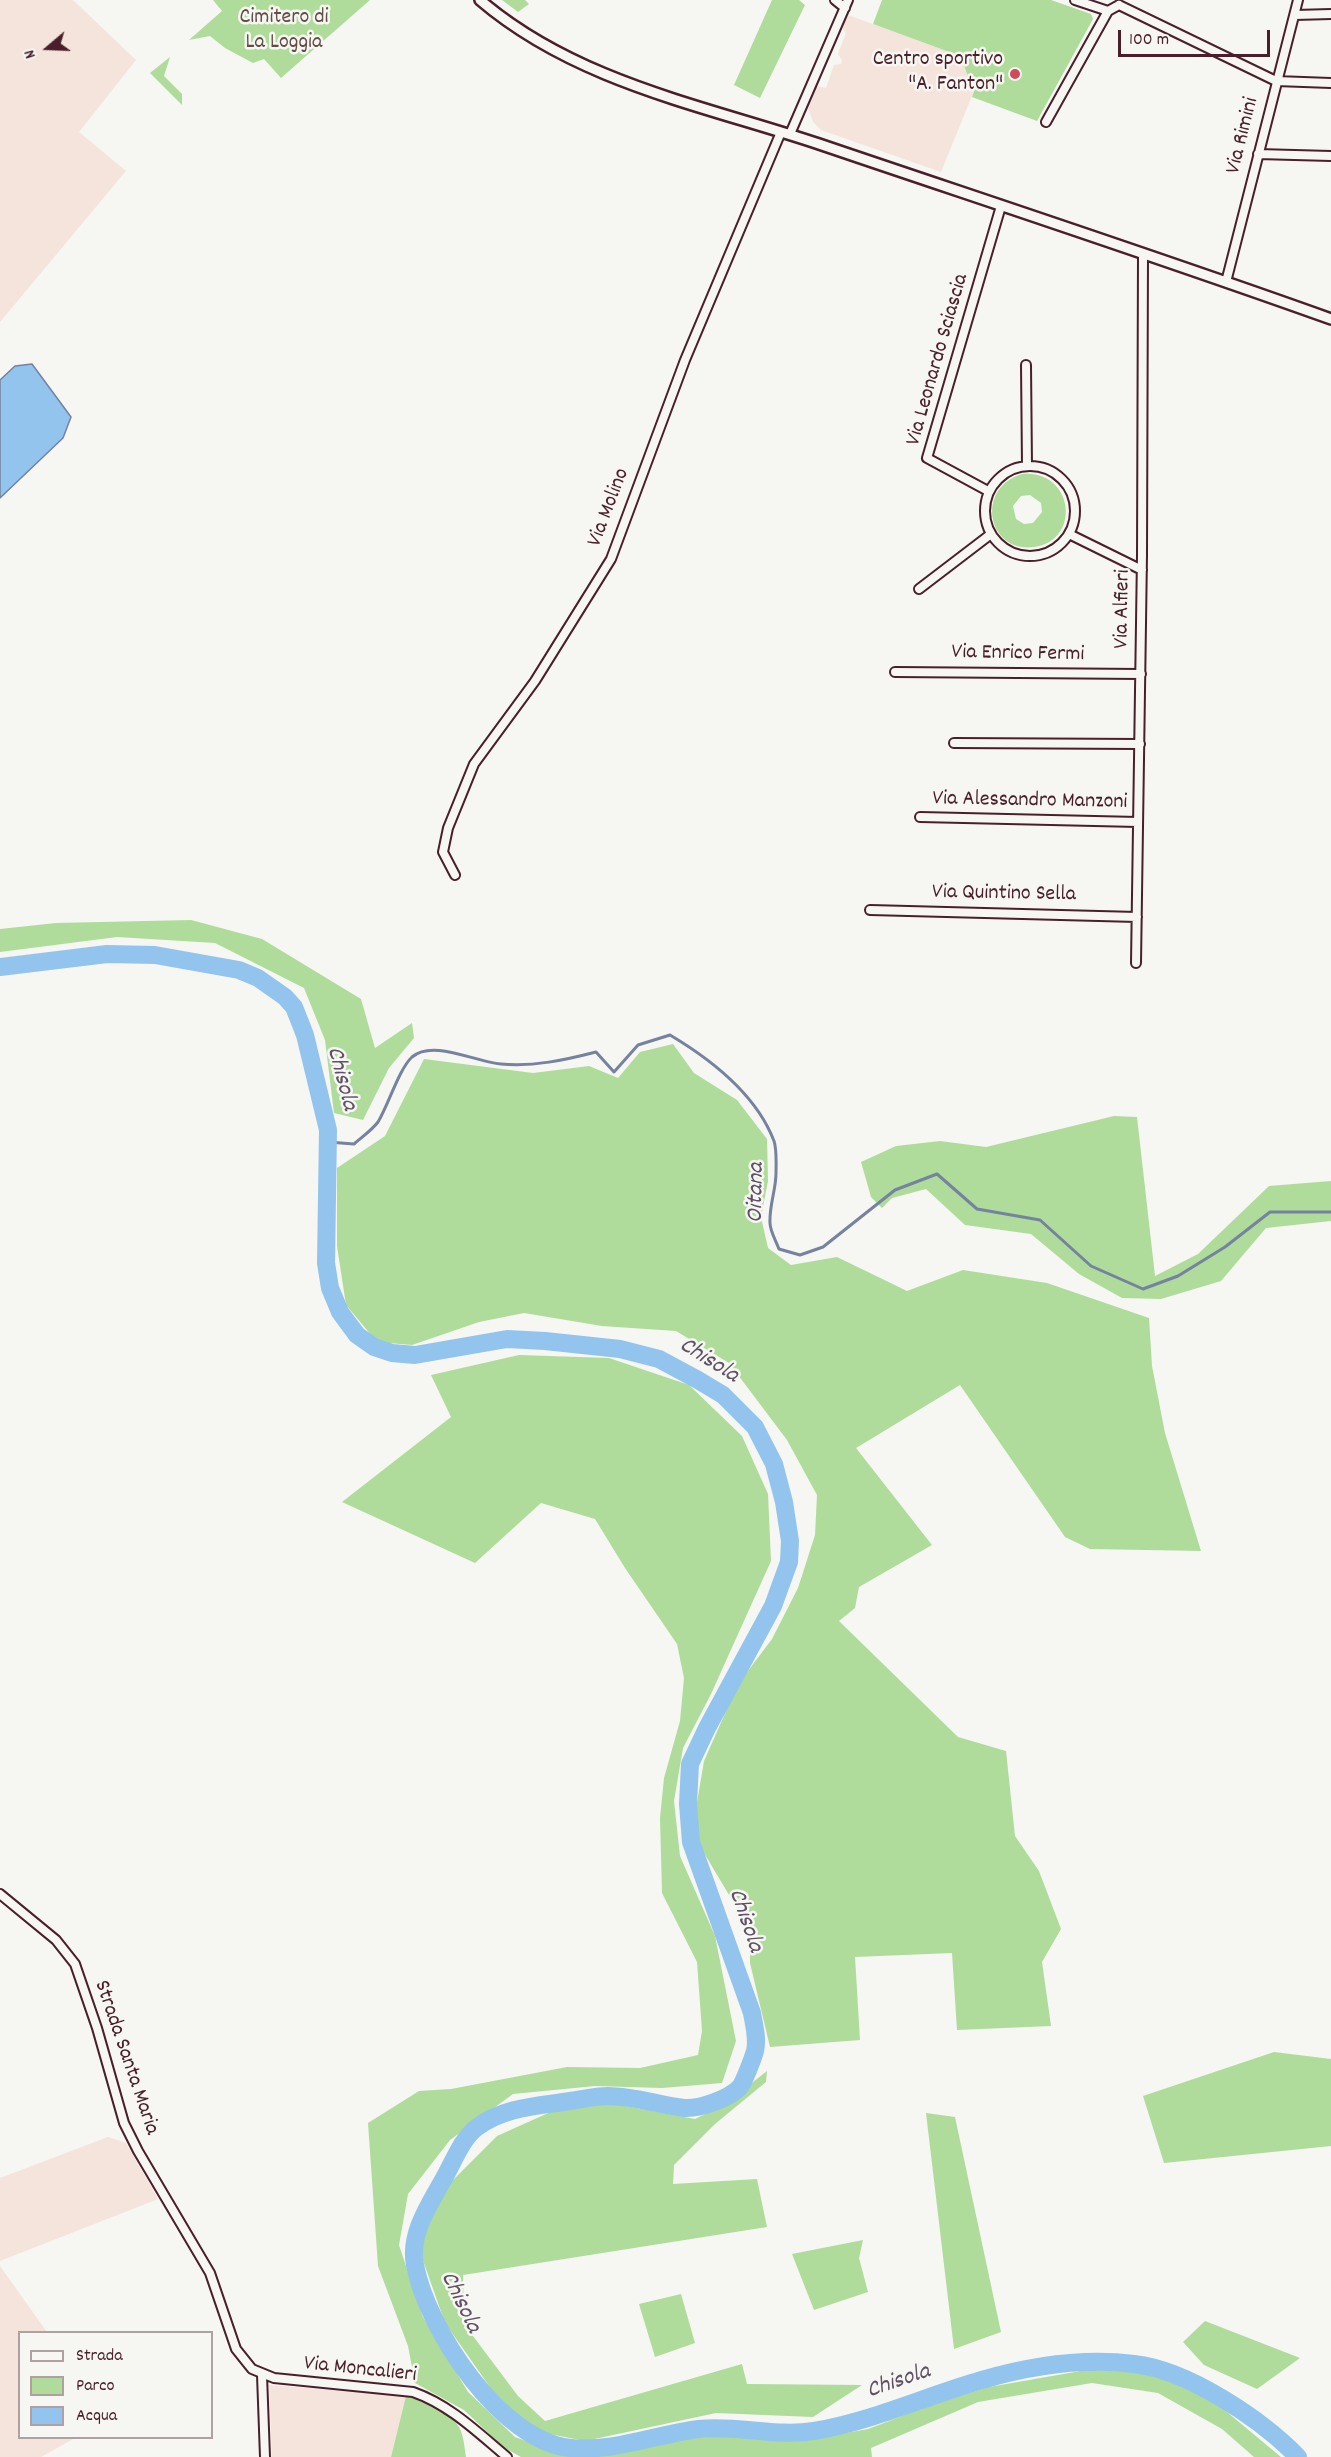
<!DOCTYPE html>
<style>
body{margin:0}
#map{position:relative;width:1331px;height:2457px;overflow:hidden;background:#f6f6f2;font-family:Dekko,sans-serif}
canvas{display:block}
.legend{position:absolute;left:18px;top:2331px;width:195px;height:108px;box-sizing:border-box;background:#f6f6f2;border:2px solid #b1a0a2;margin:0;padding:8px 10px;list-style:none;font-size:18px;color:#4a1f2b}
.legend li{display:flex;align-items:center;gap:12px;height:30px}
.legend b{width:30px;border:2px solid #b1a0a2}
.north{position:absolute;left:18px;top:18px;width:60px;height:60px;-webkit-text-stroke:4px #f6f6f2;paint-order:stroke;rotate:251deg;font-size:16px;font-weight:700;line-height:24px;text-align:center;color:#4a1f2b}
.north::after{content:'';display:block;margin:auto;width:21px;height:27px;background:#4a1f2b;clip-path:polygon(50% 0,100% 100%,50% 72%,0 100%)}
.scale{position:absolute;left:1118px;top:30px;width:152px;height:27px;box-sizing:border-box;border:3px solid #4a1f2b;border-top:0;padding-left:8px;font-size:18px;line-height:21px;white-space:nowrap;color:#4a1f2b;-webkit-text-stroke:4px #f6f6f2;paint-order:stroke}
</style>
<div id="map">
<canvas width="1331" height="2457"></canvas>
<ul class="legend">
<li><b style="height:8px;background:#f6f6f2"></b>Strada</li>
<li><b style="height:16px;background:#afdc9a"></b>Parco</li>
<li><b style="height:16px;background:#92c4ee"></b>Acqua</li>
</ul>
<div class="north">N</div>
<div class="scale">100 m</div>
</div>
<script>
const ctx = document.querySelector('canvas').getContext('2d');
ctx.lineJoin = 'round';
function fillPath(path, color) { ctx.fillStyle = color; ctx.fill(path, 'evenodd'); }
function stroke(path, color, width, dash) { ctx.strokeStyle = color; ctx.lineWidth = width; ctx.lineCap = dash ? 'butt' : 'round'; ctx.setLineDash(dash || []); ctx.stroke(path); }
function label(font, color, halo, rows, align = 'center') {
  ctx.font = font + ' Dekko,sans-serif'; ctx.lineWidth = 5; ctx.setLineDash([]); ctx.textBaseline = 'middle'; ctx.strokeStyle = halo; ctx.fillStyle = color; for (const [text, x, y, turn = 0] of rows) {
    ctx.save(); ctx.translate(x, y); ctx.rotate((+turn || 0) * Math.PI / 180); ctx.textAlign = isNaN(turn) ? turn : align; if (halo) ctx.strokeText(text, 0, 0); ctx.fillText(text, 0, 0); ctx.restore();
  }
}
const built = new Path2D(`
 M0 0H73L136 60 79 132 126 171 0 322Z
 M848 15 960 56 974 91 941 172 821 130 813 122 808 108 810 99 816 86 826 88 834 65 841 64 842 60 838 54 846 33 842 27Z
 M108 2137 126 2143 158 2199 0 2261V2178Z
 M0 2266 47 2332H20V2438H75L41 2457H0Z
 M269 2385 406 2396 391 2457H272Z`);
const green = new Path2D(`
 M213 0H370L281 78 264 59 253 63 225 48 210 36 189 40 222 11Z
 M502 0H525L529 4 518 12Z
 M772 0H799L805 5 760 98 734 85Z
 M882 0H1051L1091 14 1093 19 1037 121 972 97 974 91 960 56 873 24Z
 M170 57 164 76 182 94V105L150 73Z
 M1022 474C1074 469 1082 541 1034 547 987 553 975 488 1022 474ZM1030 495 1041 503 1042 512 1033 523 1024 524 1016 519 1013 506 1021 496Z
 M191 920 262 939 361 999 375 1048 412 1023 414 1038 389 1068 363 1120 334 1113 325 1040 304 988 215 943 117 937 0 952V929L56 923Z
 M673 1044 694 1073 737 1100 767 1139 768 1181 761 1217 768 1248 791 1265 837 1257 907 1291 963 1270 1047 1283 1149 1318 1152 1366 1165 1433 1201 1551 1090 1549 1065 1537 960 1385 856 1448 932 1545 859 1587 855 1608 839 1621 958 1737 1006 1751 1015 1836 1039 1871 1061 1929 1042 1962 1051 2026 957 2030 952 1953 855 1957 860 2040 770 2047 750 1963V1930L701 1848 694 1820 704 1761 738 1684 772 1639 798 1588 815 1535 817 1495 787 1440 729 1363 676 1331 602 1326 524 1313 479 1322 412 1345 377 1342 346 1305 337 1246V1168L385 1136 424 1059 533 1073 589 1066 618 1078 640 1052Z
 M1114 1116 1137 1117 1155 1276 1198 1254 1269 1186 1331 1181V1221L1266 1228 1221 1281 1161 1299 1122 1298 1079 1274 1031 1234 965 1225 926 1189 892 1198 882 1208 871 1197 861 1162 896 1146 940 1141 986 1147Z
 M519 1355 609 1358 689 1385 742 1436 768 1494 771 1561 711 1694 683 1748 674 1801 680 1856 715 1936 736 2041 722 2083 662 2088 595 2086 513 2094 450 2140 408 2194 399 2245 423 2317 468 2392 515 2437 562 2454 602 2455 666 2441 719 2436 801 2441 868 2429 934 2404 989 2387 1092 2369 1148 2372 1215 2402 1281 2457H1254L1222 2429 1158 2393 1092 2383 978 2402 871 2448 872 2457H521L503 2447 464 2410 415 2383 408 2346 378 2266 368 2123 419 2091 451 2089 567 2067 640 2068 698 2055 702 2031 697 1962 662 1893 660 1818 664 1778 680 1721 684 1678 677 1644 625 1568 595 1519 541 1503 475 1563 342 1502 451 1417 431 1375Z
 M1274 2052 1331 2059V2146L1164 2163 1143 2096Z
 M767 2071 766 2082 715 2124 674 2165 673 2184 757 2179 767 2227 463 2275 464 2324 518 2396 545 2421 742 2364 747 2384 862 2385 813 2417 716 2413 585 2441 539 2432 499 2400 445 2323 419 2249 443 2190 497 2136 555 2110 610 2103 695 2119 725 2104Z
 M926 2113 955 2117 1001 2332 954 2349Z
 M863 2240 859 2258 868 2292 814 2310 792 2254Z
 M681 2294 695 2343 655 2357 639 2304Z
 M1205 2321 1300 2358 1257 2389 1204 2365 1183 2342Z
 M406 2396C422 2401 447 2411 457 2424 464 2433 464 2446 466 2457H391Z`);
const water = new Path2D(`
 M32 364 71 417 63 438 0 498V380L15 366Z`);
const stream = new Path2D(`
 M328 1142 354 1144C362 1137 372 1130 378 1122 388 1106 399 1069 412 1057 433 1039 475 1062 501 1064 533 1067 565 1060 596 1052L614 1072 638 1045 670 1035C712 1060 756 1094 774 1141 777 1150 776 1164 776 1173 776 1190 769 1206 770 1223 770 1231 776 1241 779 1249L800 1255 823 1247 895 1190 937 1174 977 1209 1040 1220 1091 1266 1143 1289 1178 1276 1225 1247 1270 1212H1331`);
const river = new Path2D(`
 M0 967 107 954 155 955 239 970 258 978 285 997 294 1007 305 1035 328 1130 326 1263 330 1288 340 1312 348 1323 357 1335 374 1347 392 1353 415 1355 507 1339 545 1341 620 1349 659 1359 698 1380 723 1395 755 1427 774 1464 784 1502 790 1541 789 1562 773 1606 707 1728 690 1764 688 1804 691 1842 752 2013C754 2025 758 2039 755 2051 753 2058 744 2082 740 2087 729 2099 699 2109 684 2108 659 2105 634 2096 608 2096 596 2096 583 2099 570 2101 538 2106 503 2107 476 2128 461 2140 453 2163 443 2180 429 2205 409 2234 415 2265 427 2329 501 2442 571 2448 614 2452 657 2434 699 2429 738 2425 775 2437 814 2431 873 2421 926 2396 982 2380 1030 2366 1085 2358 1134 2364 1188 2370 1261 2419 1298 2457`);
const minor = new Path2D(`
 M835 0 845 8
 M1075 0 1108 11 1119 5
 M1119 5 1276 81 1331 83
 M1295 15 1331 14
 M1046 122 1108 11
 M790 134 848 0
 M1258 154 1331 156
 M1226 282 1298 0
 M1026 365 1027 466
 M985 511a45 45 0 1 1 90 0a45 45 0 1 1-90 0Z
 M988 491 927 458 1001 206
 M1069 534 1142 570
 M919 589 991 534
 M895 672 1141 674
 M954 743 1140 744
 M920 817 1138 822
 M455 875 443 852 448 828 474 764 535 681 611 559 685 360 781 132
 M870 910 1137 917
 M1136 963 1142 555 1143 255
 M0 1894 56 1940 75 1964 97 2028 124 2123 138 2151 210 2273 236 2349 252 2369 274 2378 413 2392C450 2405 477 2432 507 2457
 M262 2375 265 2457`);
const tertiary = new Path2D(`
 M480 0C576 82 702 105 819 144 990 202 1161 258 1331 319`);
const markers = [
 [1015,74,6,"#d1495b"]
];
const parkNames = [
 ["Cimitero di",284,19],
 ["La Loggia",284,44]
];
const poiNames = [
 ["Centro sportivo",1003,61],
 ["\"A. Fanton\"",1003,86]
];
const streetNames = [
 ["Via Rimini",1244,136,-76],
 ["Via Leonardo Sciascia",939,360,-74],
 ["Via Molino",610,508,-69],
 ["Via Alfieri",1124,609,-89],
 ["Via Enrico Fermi",1018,655,1],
 ["Via Alessandro Manzoni",1030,802,1],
 ["Via Quintino Sella",1004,895,1],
 ["Strada Santa Maria",125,2058,71],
 ["Via Moncalieri",360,2371,6]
];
const waterNames = [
 ["Chisola",340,1079,75],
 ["Oitana",758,1193,-89],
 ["Chisola",708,1362,32],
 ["Chisola",744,1921,71],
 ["Chisola",459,2303,64],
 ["Chisola",899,2383,-19]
];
fillPath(built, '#f4e4db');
fillPath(green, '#afdc9a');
fillPath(water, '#92c4ee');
stroke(water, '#7582a0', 1.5);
stroke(stream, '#7582a0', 3);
stroke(river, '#92c4ee', 18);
stroke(minor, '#4a1f2b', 12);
stroke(tertiary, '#4a1f2b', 14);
stroke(minor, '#f6f6f2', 8);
stroke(tertiary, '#f6f6f2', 9);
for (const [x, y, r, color] of markers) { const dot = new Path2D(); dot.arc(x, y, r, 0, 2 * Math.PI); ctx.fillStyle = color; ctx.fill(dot); stroke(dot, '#f6f6f2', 2); }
label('22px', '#634e47', '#f6f6f2', parkNames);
label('22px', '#4a1f2b', '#f6f6f2', poiNames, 'right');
label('22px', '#4a1f2b', '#f6f6f2', streetNames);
label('italic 24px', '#605166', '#f6f6f2', waterNames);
</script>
